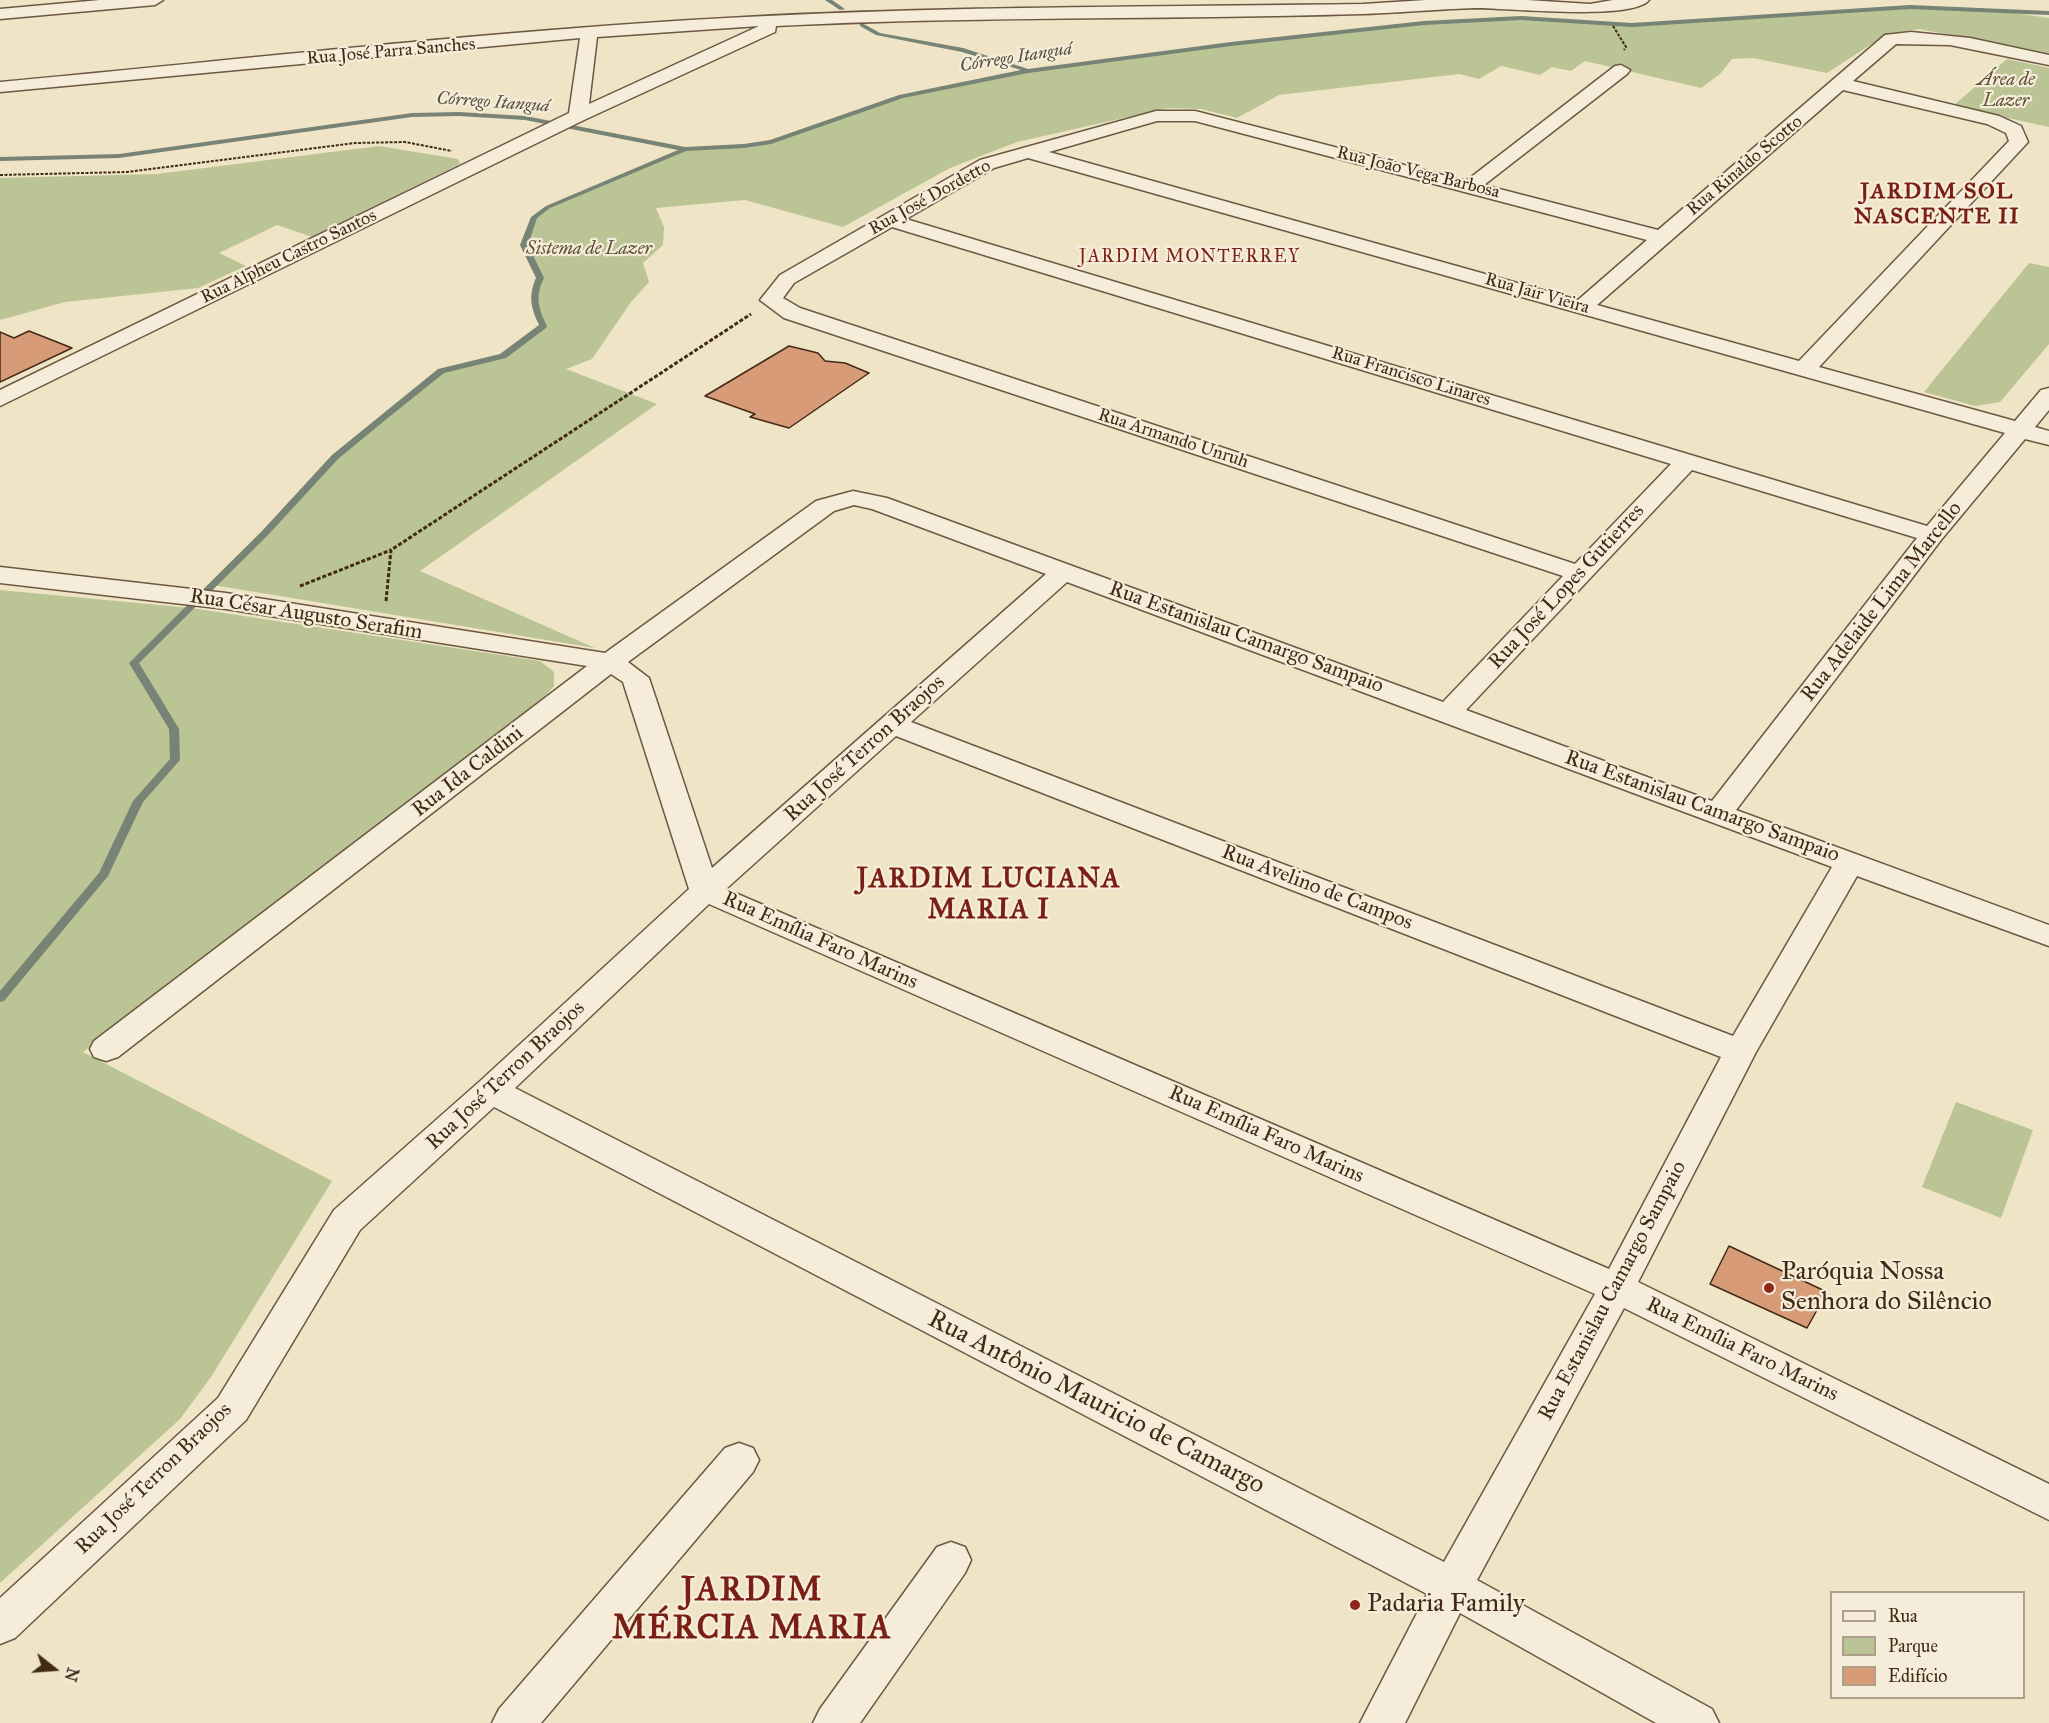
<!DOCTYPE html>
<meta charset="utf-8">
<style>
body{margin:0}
#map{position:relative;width:2049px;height:1723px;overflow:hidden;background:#efe4c6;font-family:"IM FELL Great Primer",serif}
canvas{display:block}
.legend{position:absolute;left:1830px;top:1591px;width:195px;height:108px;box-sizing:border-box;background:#f5edda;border:2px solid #ad9f8c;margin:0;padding:8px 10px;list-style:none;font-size:18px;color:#412a16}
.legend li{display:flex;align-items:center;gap:12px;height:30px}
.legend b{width:30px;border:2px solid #ad9f8c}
.north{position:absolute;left:24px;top:1639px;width:60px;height:60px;-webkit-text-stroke:4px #f5edda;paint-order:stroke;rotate:107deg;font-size:16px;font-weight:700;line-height:24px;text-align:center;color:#412a16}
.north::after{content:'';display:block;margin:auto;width:21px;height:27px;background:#412a16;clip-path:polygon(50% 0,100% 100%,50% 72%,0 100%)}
</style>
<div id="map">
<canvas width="2049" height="1723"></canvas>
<ul class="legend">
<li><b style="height:8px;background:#f5edda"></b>Rua</li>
<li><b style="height:16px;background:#bbc494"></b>Parque</li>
<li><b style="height:16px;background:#d89b78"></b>Edifício</li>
</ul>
<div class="north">N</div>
</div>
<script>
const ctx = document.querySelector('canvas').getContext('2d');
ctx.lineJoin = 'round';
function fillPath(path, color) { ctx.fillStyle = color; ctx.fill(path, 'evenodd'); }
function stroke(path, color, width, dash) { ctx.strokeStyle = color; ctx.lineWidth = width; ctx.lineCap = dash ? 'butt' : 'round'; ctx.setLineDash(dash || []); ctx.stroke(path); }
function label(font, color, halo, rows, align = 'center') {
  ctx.font = font + ' "IM FELL Great Primer",serif'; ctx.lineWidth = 4.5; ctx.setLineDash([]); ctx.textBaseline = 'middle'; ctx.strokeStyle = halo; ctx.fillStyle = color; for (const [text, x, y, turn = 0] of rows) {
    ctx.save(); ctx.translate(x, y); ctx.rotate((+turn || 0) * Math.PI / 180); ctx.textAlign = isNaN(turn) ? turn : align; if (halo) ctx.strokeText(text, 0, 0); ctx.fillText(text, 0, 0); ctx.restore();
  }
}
const green = new Path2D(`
 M1910 7 1979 8 2049 18V54L1919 29 1887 34 1827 73 1753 58 1732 59 1720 74 1701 88 1585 61 1571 71 1552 67 1540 75 1501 66 1479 79 1459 74 1279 95 1237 118 1201 109 1168 108 1017 142 950 168 843 227 745 200 656 208 664 227 663 245 643 263 649 282 631 302 592 359 566 369 657 404 420 571 595 648 213 585 335 457 441 371 503 356 543 327C534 307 529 299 540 278L524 245 534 217 550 206 685 149 771 142 901 96 1028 71 1231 44 1424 23 1521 18 1633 25Z
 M2007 59 2049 68V127L1953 106Z
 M379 146 458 159 460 164 312 237 277 225 219 253 246 266 198 288 65 302 0 320V178L157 174Z
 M2029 263 2049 267V344L2000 402 1975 406 1924 392Z
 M0 590 191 608 540 661 554 672V686L541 701 83 1052 332 1181 211 1377 180 1419 0 1583Z
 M1956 1102 2033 1130 2001 1218 1922 1187Z`);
const stream = new Path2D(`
 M825 0H832L845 9 840 10Z
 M1910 5 2049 11V15L1910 9 1632 27 1521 20 1424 25 1231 46 1028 73 903 98 771 144 744 148 686 151 550 208 537 218 528 245 544 278C535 296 538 308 547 326L546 328 506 358 444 373 389 417 338 459 268 535 139 663 179 729 180 760 143 802 108 876 4 1001 0 1002V991L99 873 133 801 170 759 169 729 129 663 131 661 262 531 332 455 438 369 500 354 539 325C531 308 528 296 536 278L520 245 531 217 546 206 678 150 525 120 459 116 412 117 119 158 0 161V157L119 154 412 113 459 112 525 116 685 147 744 144 770 140 899 95 1021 70 962 52 876 35 860 26V24L862 23 880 33 963 48 1028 69 1231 42 1424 21 1521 16 1632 23Z`);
const building = new Path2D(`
 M29 331 72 348 0 382V332L14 338Z
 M789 346 818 353 825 361 845 363 869 373 789 428 750 417 755 414 705 396Z
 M1729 1246 1827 1292 1807 1328 1710 1284Z`);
const pathFar1 = new Path2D(`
 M1613 26 1626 47 1624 50
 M0 175 127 172 355 143 405 142 452 151`);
const path = new Path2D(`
 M300 586 391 550
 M386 601 391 550 751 314`);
const minor = new Path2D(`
 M100 0H163L155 5 0 19V9Z
 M1426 0H1527L1590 4 1613 0H1649C1633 21 1505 8 1475 8 1437 9 1400 13 1362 14 1166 20 971 16 776 26L775 32 584 120 0 406V390L569 113 580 38 0 92V82C248 59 496 30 745 17 951 6 1157 7 1363 4ZM759 26 589 104 597 37Z
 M1911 32 1970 38 2049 55V65L1950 45 1896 44 1853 81 1999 116 2021 126 2028 142 1819 367 2015 421 2041 390 2049 388V410L2035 427 2049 431V445L2025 439 1941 540 1736 810 2049 925V946L1857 876 1756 1052 1638 1282 2049 1484V1520L1624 1308 1477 1580 1712 1709 1719 1723H1656L1460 1613 1405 1723H1360L1427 1594 494 1107 360 1230 246 1420 15 1638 0 1644V1598L218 1398 334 1210 479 1082 689 889 623 682 611 674 118 1057 106 1061 94 1057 90 1049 94 1041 587 666 226 609 0 583V567L226 593 605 653 816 501 853 491 887 498 1443 702 1563 576 784 318 760 300 780 275 980 160 1156 111H1195L1466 181 1615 66 1621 65 1630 70 1627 74 1484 185 1658 230 1885 35ZM1843 90 1987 124 2006 133 2009 141 1799 361 1597 305ZM1157 121H1195L1647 240 1578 300 1049 152ZM1028 158 2005 433 1927 526 906 219 994 168ZM892 227 1671 464 1575 564 800 308 783 298 794 283ZM1692 470 1917 538 1712 801 1466 710ZM854 505 872 509 1046 574 712 868 649 678 628 662 834 511ZM1067 582 1832 867 1733 1036 911 722ZM896 736 1721 1057 1609 1269 726 889ZM709 904 1595 1294 1444 1562 515 1088Z
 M739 1443 753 1448 759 1460 753 1472 541 1723H492L499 1709 725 1448Z
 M951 1542 965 1547 971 1560 965 1573 860 1723H813L820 1709 937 1547Z`);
const markers = [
 [1769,1288,6,"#8f2418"],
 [1355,1605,6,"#8f2418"]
];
const farStreetnames = [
 ["Rua José Parra Sanches",391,52,-5],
 ["Rua Rinaldo Scotto",1745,166,-40],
 ["Rua João Vega Barbosa",1418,173,14],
 ["Rua José Dordetto",930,198,-29],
 ["Rua Alpheu Castro Santos",289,257,-26],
 ["Rua Jair Vieira",1537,294,16],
 ["Rua Francisco Linares",1411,377,17],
 ["Rua Armando Unruh",1173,439,18]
];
const farWaternames = [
 ["Córrego Itanguá",1016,58,-9],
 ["Córrego Itanguá",493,103,4]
];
const farParknames = [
 ["Área de",2006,81],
 ["Lazer",2006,102],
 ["Sistema de Lazer",589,250]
];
const farNeighbourhoodnames = [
 ["JARDIM MONTERREY",1190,258]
];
const streetNames = [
 ["Rua José Lopes Gutierres",1567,587,-47],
 ["Rua Adelaide Lima Marcello",1882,602,-52],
 ["Rua César Augusto Serafim",306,615,9],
 ["Rua Estanislau Camargo Sampaio",1246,638,20],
 ["Rua José Terron Braojos",865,749,-42],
 ["Rua Ida Caldini",468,772,-38],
 ["Rua Estanislau Camargo Sampaio",1702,807,20],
 ["Rua Avelino de Campos",1317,888,21],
 ["Rua Emília Faro Marins",820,941,24],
 ["Rua José Terron Braojos",506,1076,-43],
 ["Rua Emília Faro Marins",1266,1135,24],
 ["Rua Estanislau Camargo Sampaio",1613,1291,-62],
 ["Rua Emília Faro Marins",1742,1350,26],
 ["Rua José Terron Braojos",154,1479,-44]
];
const farDistrictnames = [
 ["JARDIM SOL",1937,193],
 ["NASCENTE II",1937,218]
];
const nearPoinames = [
 ["Paróquia Nossa",1781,1273],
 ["Senhora do Silêncio",1781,1303],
 ["Padaria Family",1367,1605]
];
const nearStreetnames = [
 ["Rua Antônio Mauricio de Camargo",1096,1403,27]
];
const districtNames = [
 ["JARDIM LUCIANA",989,880],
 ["MARIA I",989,911]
];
const nearDistrictnames = [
 ["JARDIM",752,1592],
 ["MÉRCIA MARIA",752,1630]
];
fillPath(green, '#bbc494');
fillPath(stream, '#768375');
fillPath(building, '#d89b78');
stroke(building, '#412a16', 1.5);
stroke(minor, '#6c5842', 3);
stroke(pathFar1, '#412a16', 2, [3, 1.5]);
stroke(path, '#412a16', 3, [4, 2]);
fillPath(minor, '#f5edda');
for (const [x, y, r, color] of markers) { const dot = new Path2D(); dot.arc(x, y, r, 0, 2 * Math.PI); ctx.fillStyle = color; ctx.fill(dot); stroke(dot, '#f5edda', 2); }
label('18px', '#412a16', '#f5edda', farStreetnames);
label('italic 18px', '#574f3e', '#f5edda', farWaternames);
label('italic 18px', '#605036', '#f5edda', farParknames);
ctx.letterSpacing = '1.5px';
label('18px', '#7a1f14', '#f5edda', farNeighbourhoodnames);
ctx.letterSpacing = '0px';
label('21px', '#412a16', '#f5edda', streetNames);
ctx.letterSpacing = '1.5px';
label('bold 22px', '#7a1f14', '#f5edda', farDistrictnames);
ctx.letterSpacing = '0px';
label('26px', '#412a16', '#f5edda', nearPoinames, 'left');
label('26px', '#412a16', '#f5edda', nearStreetnames);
ctx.letterSpacing = '1.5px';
label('bold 27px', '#7a1f14', '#f5edda', districtNames);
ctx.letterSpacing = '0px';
ctx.letterSpacing = '1.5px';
label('bold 33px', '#7a1f14', '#f5edda', nearDistrictnames);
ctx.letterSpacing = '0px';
</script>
